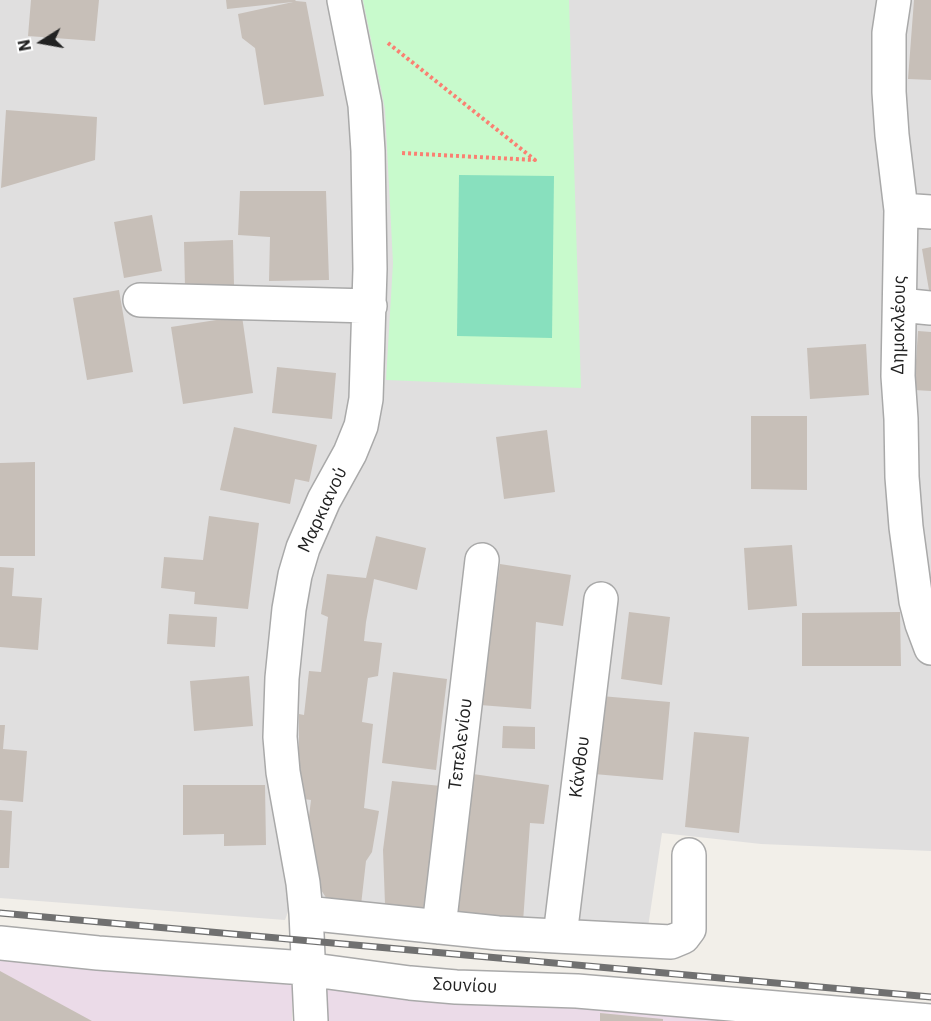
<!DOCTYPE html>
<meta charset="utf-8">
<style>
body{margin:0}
#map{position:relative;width:931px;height:1021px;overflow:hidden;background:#f2efe9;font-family:"IBM Plex Sans",sans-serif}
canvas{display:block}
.north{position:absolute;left:12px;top:12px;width:60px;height:60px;-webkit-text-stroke:4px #fff;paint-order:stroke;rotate:259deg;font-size:16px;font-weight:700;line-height:24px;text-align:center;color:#222}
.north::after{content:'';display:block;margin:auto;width:21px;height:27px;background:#222;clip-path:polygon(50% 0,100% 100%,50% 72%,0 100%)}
</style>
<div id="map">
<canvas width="931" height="1021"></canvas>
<div class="north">N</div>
</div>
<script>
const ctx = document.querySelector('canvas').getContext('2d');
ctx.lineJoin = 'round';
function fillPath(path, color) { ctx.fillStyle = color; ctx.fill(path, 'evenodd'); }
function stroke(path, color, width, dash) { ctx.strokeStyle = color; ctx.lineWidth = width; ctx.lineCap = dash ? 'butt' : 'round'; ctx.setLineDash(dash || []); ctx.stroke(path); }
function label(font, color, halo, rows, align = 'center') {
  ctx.font = font + ' "IBM Plex Sans",sans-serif'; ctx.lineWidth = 4.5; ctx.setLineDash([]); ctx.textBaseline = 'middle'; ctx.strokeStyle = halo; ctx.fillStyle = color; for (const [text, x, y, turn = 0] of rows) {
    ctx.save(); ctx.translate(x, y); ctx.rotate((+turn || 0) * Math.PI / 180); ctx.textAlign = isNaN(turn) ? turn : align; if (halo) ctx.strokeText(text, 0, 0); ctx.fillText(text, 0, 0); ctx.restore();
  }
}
const residential = new Path2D(`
 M0 0H931V851L761 844 662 833 648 927 523 922 293 898 285 920 0 898Z`);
const industrial = new Path2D(`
 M0 951 292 979V1021H0Z
 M323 989 598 1006 743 1021H325Z`);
const park = new Path2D(`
 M363 0H569L581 388 386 380 393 263 385 109Z`);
const pitch = new Path2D(`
 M459 175 554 176 552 338 457 336Z`);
const building = new Path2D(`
 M31 0H99L95 41 28 36Z
 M226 0H295L296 1 306 2 324 96 264 105 255 48 242 38 238 14 293 2 227 9Z
 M914 0H931V80L908 79Z
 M6 110 97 117 95 160 1 188Z
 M240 191H326L329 280 269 281 270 237 238 235Z
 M152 215 162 271 124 278 114 222Z
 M233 240 234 285 185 287 184 242Z
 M931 247V295L930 296 922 249Z
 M119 290 133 372 87 380 73 298Z
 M242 316 253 393 183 404 171 327Z
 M918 331 931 332V391L914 390Z
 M866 344 869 395 810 399 807 348Z
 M277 367 336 373 332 419 272 413Z
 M751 416H807V490L751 489Z
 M234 427 317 445 309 482 295 479 290 504 220 490Z
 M547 430 555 492 504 499 496 437Z
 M35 462V556H0V463Z
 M209 516 259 523 248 609 194 604 195 592 161 588 164 557 203 560Z
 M376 536 426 548 417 590 374 579 366 622 364 641 382 643 378 676 368 678 362 722 373 724 364 808 379 811 372 852 366 861 361 905 329 902 313 878 307 833 311 800 304 799 305 792H299V714L304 715 309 671 321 672 328 617 321 614 327 574 366 578Z
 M792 545 797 606 748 610 744 548Z
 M500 564 571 575 563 626 536 622 531 709 480 705Z
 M0 567 14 568 12 596 42 598 38 650 0 647Z
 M629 612 670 617 662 685 621 679Z
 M900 612 901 666H802V613Z
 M169 614 217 617 215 647 167 644Z
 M393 672 447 679 436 770 382 763Z
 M249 676 253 726 194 731 190 681Z
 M601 696 670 702 663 780 594 774Z
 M0 725H5L3 749 27 751 23 802 0 800Z
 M503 726 535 727V749L502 748Z
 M694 732 749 737 739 833 685 827Z
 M473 774 549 785 544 824 530 823 523 922 458 916 460 882Z
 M392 781 441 786 431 909 385 904 383 850Z
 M183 785H265L266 845 224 846V834L183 835Z
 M0 810 12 811 9 868H0Z
 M0 971 92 1021H0Z
 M600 1013 663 1019V1021H600Z`);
const path = new Path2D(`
 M388 43 535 160 401 153`);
const minor = new Path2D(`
 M894 0 889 33V92L892 135 901 210 898 376 901 419 902 477 906 527 916 601 922 624 931 648
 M901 210 931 212
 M140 300 370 306
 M900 305 931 308
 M306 913 498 933 671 942 683 937 689 929V855
 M439 927 482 560
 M560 936 601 599
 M0 943 98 953 291 967 410 983 456 987 577 991 931 1021
 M311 1021 306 913 303 883 283 772 280 737 282 678 289 609 295 575 303 548 324 500 350 453 361 426 366 399 370 269 368 151 365 105 344 0`);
const rail = new Path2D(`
 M0 913 931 997`);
const streetNames = [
 ["Δημοκλέους",899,325,-89],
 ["Μαρκιανού",323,510,-65],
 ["Τεπελενίου",461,744,-83],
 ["Κάνθου",580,767,-83],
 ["Σουνίου",465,986,3]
];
fillPath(residential, '#e0dfdf');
fillPath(industrial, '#ebdbe8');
fillPath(park, '#c8facc');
fillPath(pitch, '#88e0be');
fillPath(building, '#c7bfb8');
stroke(minor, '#a9a9a9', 36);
stroke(path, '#fa8072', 4, [3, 3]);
stroke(minor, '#fff', 33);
stroke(rail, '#707070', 7);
stroke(rail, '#fff', 4.5, [14]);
label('18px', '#222', '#fff', streetNames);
</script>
